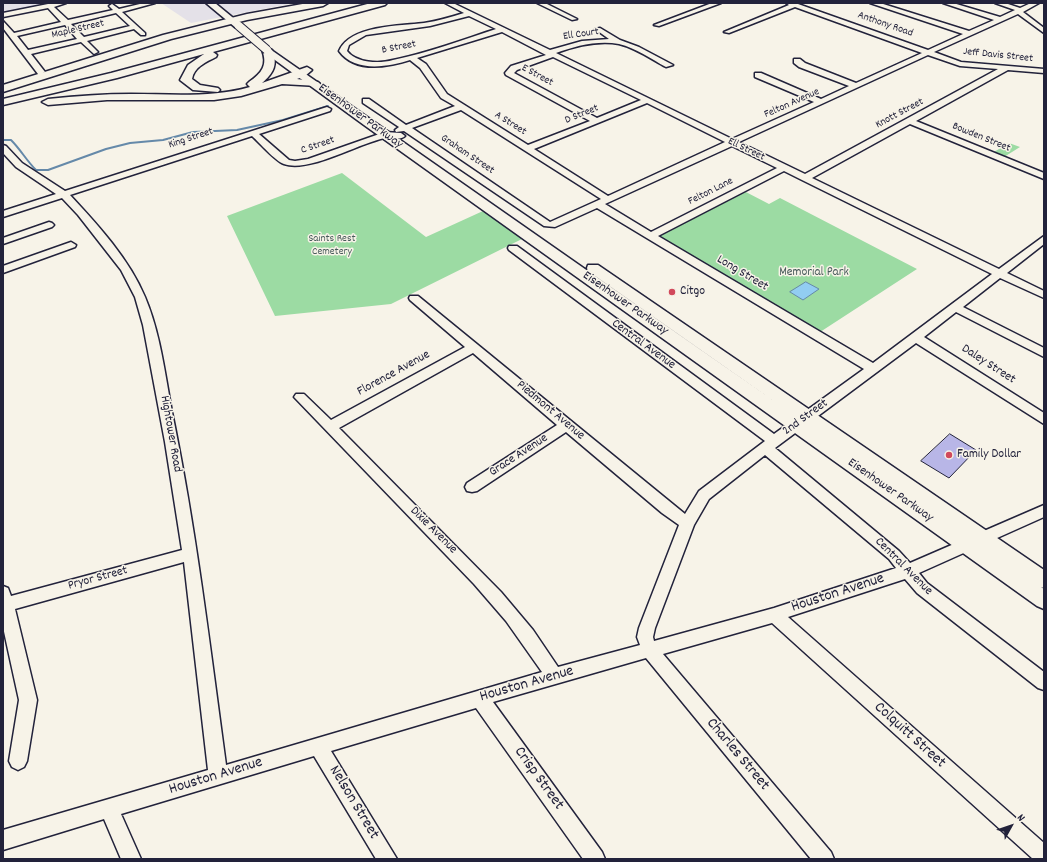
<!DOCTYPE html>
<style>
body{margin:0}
#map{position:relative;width:1047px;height:862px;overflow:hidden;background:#f7f3e8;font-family:Dekko,sans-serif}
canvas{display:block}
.frame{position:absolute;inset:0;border:4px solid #22223b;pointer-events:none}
.north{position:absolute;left:991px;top:806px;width:40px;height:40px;-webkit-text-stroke:3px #f7f3e8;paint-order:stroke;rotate:50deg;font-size:11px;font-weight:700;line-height:16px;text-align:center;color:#22223b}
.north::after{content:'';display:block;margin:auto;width:14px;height:18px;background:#22223b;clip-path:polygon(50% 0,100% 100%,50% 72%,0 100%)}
</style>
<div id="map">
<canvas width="1047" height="862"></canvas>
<div class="frame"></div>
<div class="north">N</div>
</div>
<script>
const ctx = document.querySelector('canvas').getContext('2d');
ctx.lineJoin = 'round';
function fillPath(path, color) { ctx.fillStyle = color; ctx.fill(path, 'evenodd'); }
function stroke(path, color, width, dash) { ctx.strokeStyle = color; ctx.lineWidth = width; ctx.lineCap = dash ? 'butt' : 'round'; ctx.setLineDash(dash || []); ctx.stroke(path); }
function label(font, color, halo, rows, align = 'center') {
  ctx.font = font + ' Dekko,sans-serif'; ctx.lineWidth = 3; ctx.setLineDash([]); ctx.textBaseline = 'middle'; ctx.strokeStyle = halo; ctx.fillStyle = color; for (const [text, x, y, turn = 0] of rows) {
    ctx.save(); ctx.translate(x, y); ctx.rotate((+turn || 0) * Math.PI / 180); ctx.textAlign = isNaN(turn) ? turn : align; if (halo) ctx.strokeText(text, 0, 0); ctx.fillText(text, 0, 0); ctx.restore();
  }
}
const built = new Path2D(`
 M3 3H54L5 14 3 13Z
 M161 3H295L191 23Z`);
const green = new Path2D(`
 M1009 143 1020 147 1004 157 994 152Z
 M342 173 426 237 483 211 522 239 391 304 275 316 227 216Z
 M742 190 769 204 780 198 917 269 817 334 653 234Z`);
const water = new Path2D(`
 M806 282 819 289 803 300 790 292Z`);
const stream = new Path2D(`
 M4 140H11C21 150 26 160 36 170H48L106 149 130 143 163 140 193 132 237 130 283 120 328 106`);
const building = new Path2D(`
 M950 434 976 450 949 478 921 461Z`);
const minor = new Path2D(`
 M53 3H66L54 7 68 20 113 10 109 6 112 4 119 9 144 3H155L122 12 145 33V35H141L134 29 87 41 98 52 94 54 81 42 31 54 45 72 41 74H38L3 28V21L14 33 61 22 48 8 3 17V13ZM116 13 130 26 84 37 71 24ZM65 25 77 39 28 50 17 36Z
 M445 3H453L550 50 582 41 609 39 595 29 600 28 620 40 639 47 673 65 666 67C651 59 636 48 619 44 598 40 575 46 556 53L732 139 814 102 755 77V73H761L821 99 849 86 799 67 794 63V59H800L805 63 856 83 922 53 795 7 729 33 724 32 789 5 786 3 798 4 928 50 963 34 870 3H880L969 31 994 20 943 3H953L1000 17 1015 10 995 3H1005L1020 8 1031 3H1039L1023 12 1044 28V33L1018 14 934 52 961 62 1044 69V73L1008 70 916 121 1044 173V179L910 124 812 178 999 269 1044 236V244L1007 273 1044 291V298L1000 278 963 307 1044 348V357L956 312 924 337 1044 413V424L916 343 775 448 899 551 910 563 1044 505V517L919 573 927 583 1044 672V690L1038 688 917 593 905 579 788 617 1044 843V859H1033L772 623 663 654 831 852 834 859H811L646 658 493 702 602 852 605 859H583L476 708 331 751 397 859H376L314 756 121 814 141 859H121L104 819 3 850V830L208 770 184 562 15 609 37 700 27 761 24 767 18 770 12 767 9 761 19 700 3 627V586L8 588 11 596 182 550 165 442 143 325 135 297 121 270 78 215 62 198 3 217V211L56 194 16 167 3 153V145L6 146 22 163 65 191 327 107 331 109 330 111 259 134 289 160 295 161 308 159 385 132 401 133 405 136C400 141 391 137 385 138 359 143 309 173 284 164 275 161 260 143 252 136L70 195C98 225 129 259 145 297 160 332 165 374 172 412 196 528 210 647 226 765L542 672 506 621 474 584 294 397 296 394H304L331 420 465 347 410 300 409 298 410 296H418L685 514 699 491 765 441 509 250 508 248 509 246H517L774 434 864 369 597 208 555 227 544 226 404 131 396 132 395 130 399 127 363 103V99H369L406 125 455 106 441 98 420 68 410 60C388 67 355 73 339 51 350 25 400 26 424 23 438 21 451 17 464 13ZM469 16 496 29C462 40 428 53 393 60 379 64 356 63 347 51L349 45 366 35 430 26ZM502 32 546 55 511 66 505 73 506 75 590 121 528 145 447 94 426 64 417 58ZM928 55 960 66 998 69 805 174 739 142ZM553 57 641 100 597 118 514 73 517 70ZM647 103 725 142 608 196 534 149ZM461 110 601 199 550 222 412 128ZM732 146 777 168 651 232 605 204ZM784 171 802 180 992 274 873 363 658 236ZM473 353 557 425 467 483 465 487 467 491 472 492 477 491 566 432 662 513 679 525 639 628 637 637 640 645 558 667 533 630 501 592 339 428ZM765 455 889 559 896 568 774 608 654 641 653 637 655 628 694 525 709 499Z
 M537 3H545L577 19 572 20Z
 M712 3H721L659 26 654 25Z
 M49 222 52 223 54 225 52 227 3 244V238Z
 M71 242 76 245 75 247 3 273V266Z`);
const major = new Path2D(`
 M206 3H215L243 26 242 28H236Z
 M267 47 804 422 588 271 587 268 588 265H598L1044 570V588L1041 587 1044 589V609L1037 606 364 125 264 52 263 50Z`);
const highway = new Path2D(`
 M308 3H328L323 6 247 20 171 39 3 92V85L163 35 247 14Z
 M371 3H387L385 5 213 52 217 55 216 57C206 62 194 67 192 79L200 85 218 88 220 90 218 92 193 90 180 80 188 65 204 54 117 78 3 105V99L111 73Z
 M267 47 272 50C278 64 274 73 262 83L307 67 312 70 305 76 297 79 318 82 320 84 318 86 282 84 241 96 214 100H107L48 105 42 102 48 99C76 96 103 94 131 94 170 94 212 98 250 87L247 84 249 82C262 73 268 65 262 50Z`);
const majorBridge = new Path2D(`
 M239 26 267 50`);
const markers = [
 [672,292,4,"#d1495b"],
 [949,455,4,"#d1495b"]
];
const farStreetnames = [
 ["Anthony Road",885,25,19],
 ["Maple Street",78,30,-13],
 ["Ell Court",581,35,-8],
 ["B Street",399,48,-11],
 ["Jeff Davis Street",998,56,6],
 ["E Street",537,76,28],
 ["Felton Avenue",792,104,-24],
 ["Knott Street",900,114,-28],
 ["D Street",582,115,-22],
 ["A Street",510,124,32],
 ["Bowden Street",981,138,22],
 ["King Street",191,139,-18],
 ["C Street",318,146,-19],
 ["Ell Street",746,150,26],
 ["Graham Street",467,155,34],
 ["Felton Lane",711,192,-27]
];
const farParknames = [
 ["Saints Rest",332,239],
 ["Cemetery",332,252]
];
const streetNames = [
 ["Eisenhower Parkway",360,117,36],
 ["Long Street",742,274,31],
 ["Eisenhower Parkway",625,304,35],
 ["Central Avenue",643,345,36],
 ["Daley Street",988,365,33],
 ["Florence Avenue",394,374,-29],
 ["Piedmont Avenue",550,411,40],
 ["2nd Street",806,418,-36],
 ["Hightower Road",170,434,80],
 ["Grace Avenue",519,456,-33],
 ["Eisenhower Parkway",890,491,35],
 ["Dixie Avenue",433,531,45],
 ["Central Avenue",903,567,45],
 ["Pryor Street",98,579,-15]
];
const parkNames = [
 ["Memorial Park",814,273]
];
const poiNames = [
 ["Citgo",680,292],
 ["Family Dollar",957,455]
];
const nearStreetnames = [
 ["Houston Avenue",838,594,-18],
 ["Houston Avenue",527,685,-16],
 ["Colquitt Street",909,736,42],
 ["Charles Street",737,755,50],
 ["Houston Avenue",216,777,-17],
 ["Crisp Street",538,779,54],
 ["Nelson Street",353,803,59]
];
fillPath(built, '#e4e1e8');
fillPath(green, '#9cdba3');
fillPath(water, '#92cdf2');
stroke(water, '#6589a9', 1);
stroke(stream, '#6589a9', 2);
fillPath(building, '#b8b6e7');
stroke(building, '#22223b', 1);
stroke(minor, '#22223b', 3);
stroke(major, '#22223b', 3);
stroke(highway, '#22223b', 3);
fillPath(minor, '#f7f3e8');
fillPath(major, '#f7f3e8');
fillPath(highway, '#f7f3e8');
stroke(majorBridge, '#22223b', 10, []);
stroke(majorBridge, '#f7f3e8', 8);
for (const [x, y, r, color] of markers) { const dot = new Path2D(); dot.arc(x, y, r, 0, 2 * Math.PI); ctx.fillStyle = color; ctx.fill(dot); stroke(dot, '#f7f3e8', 1.5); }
label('11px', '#22223b', '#f7f3e8', farStreetnames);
label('11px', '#475a5a', '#f7f3e8', farParknames);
label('13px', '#22223b', '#f7f3e8', streetNames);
label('13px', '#475a5a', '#f7f3e8', parkNames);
label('13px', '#22223b', '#f7f3e8', poiNames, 'left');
label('16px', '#22223b', '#f7f3e8', nearStreetnames);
</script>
